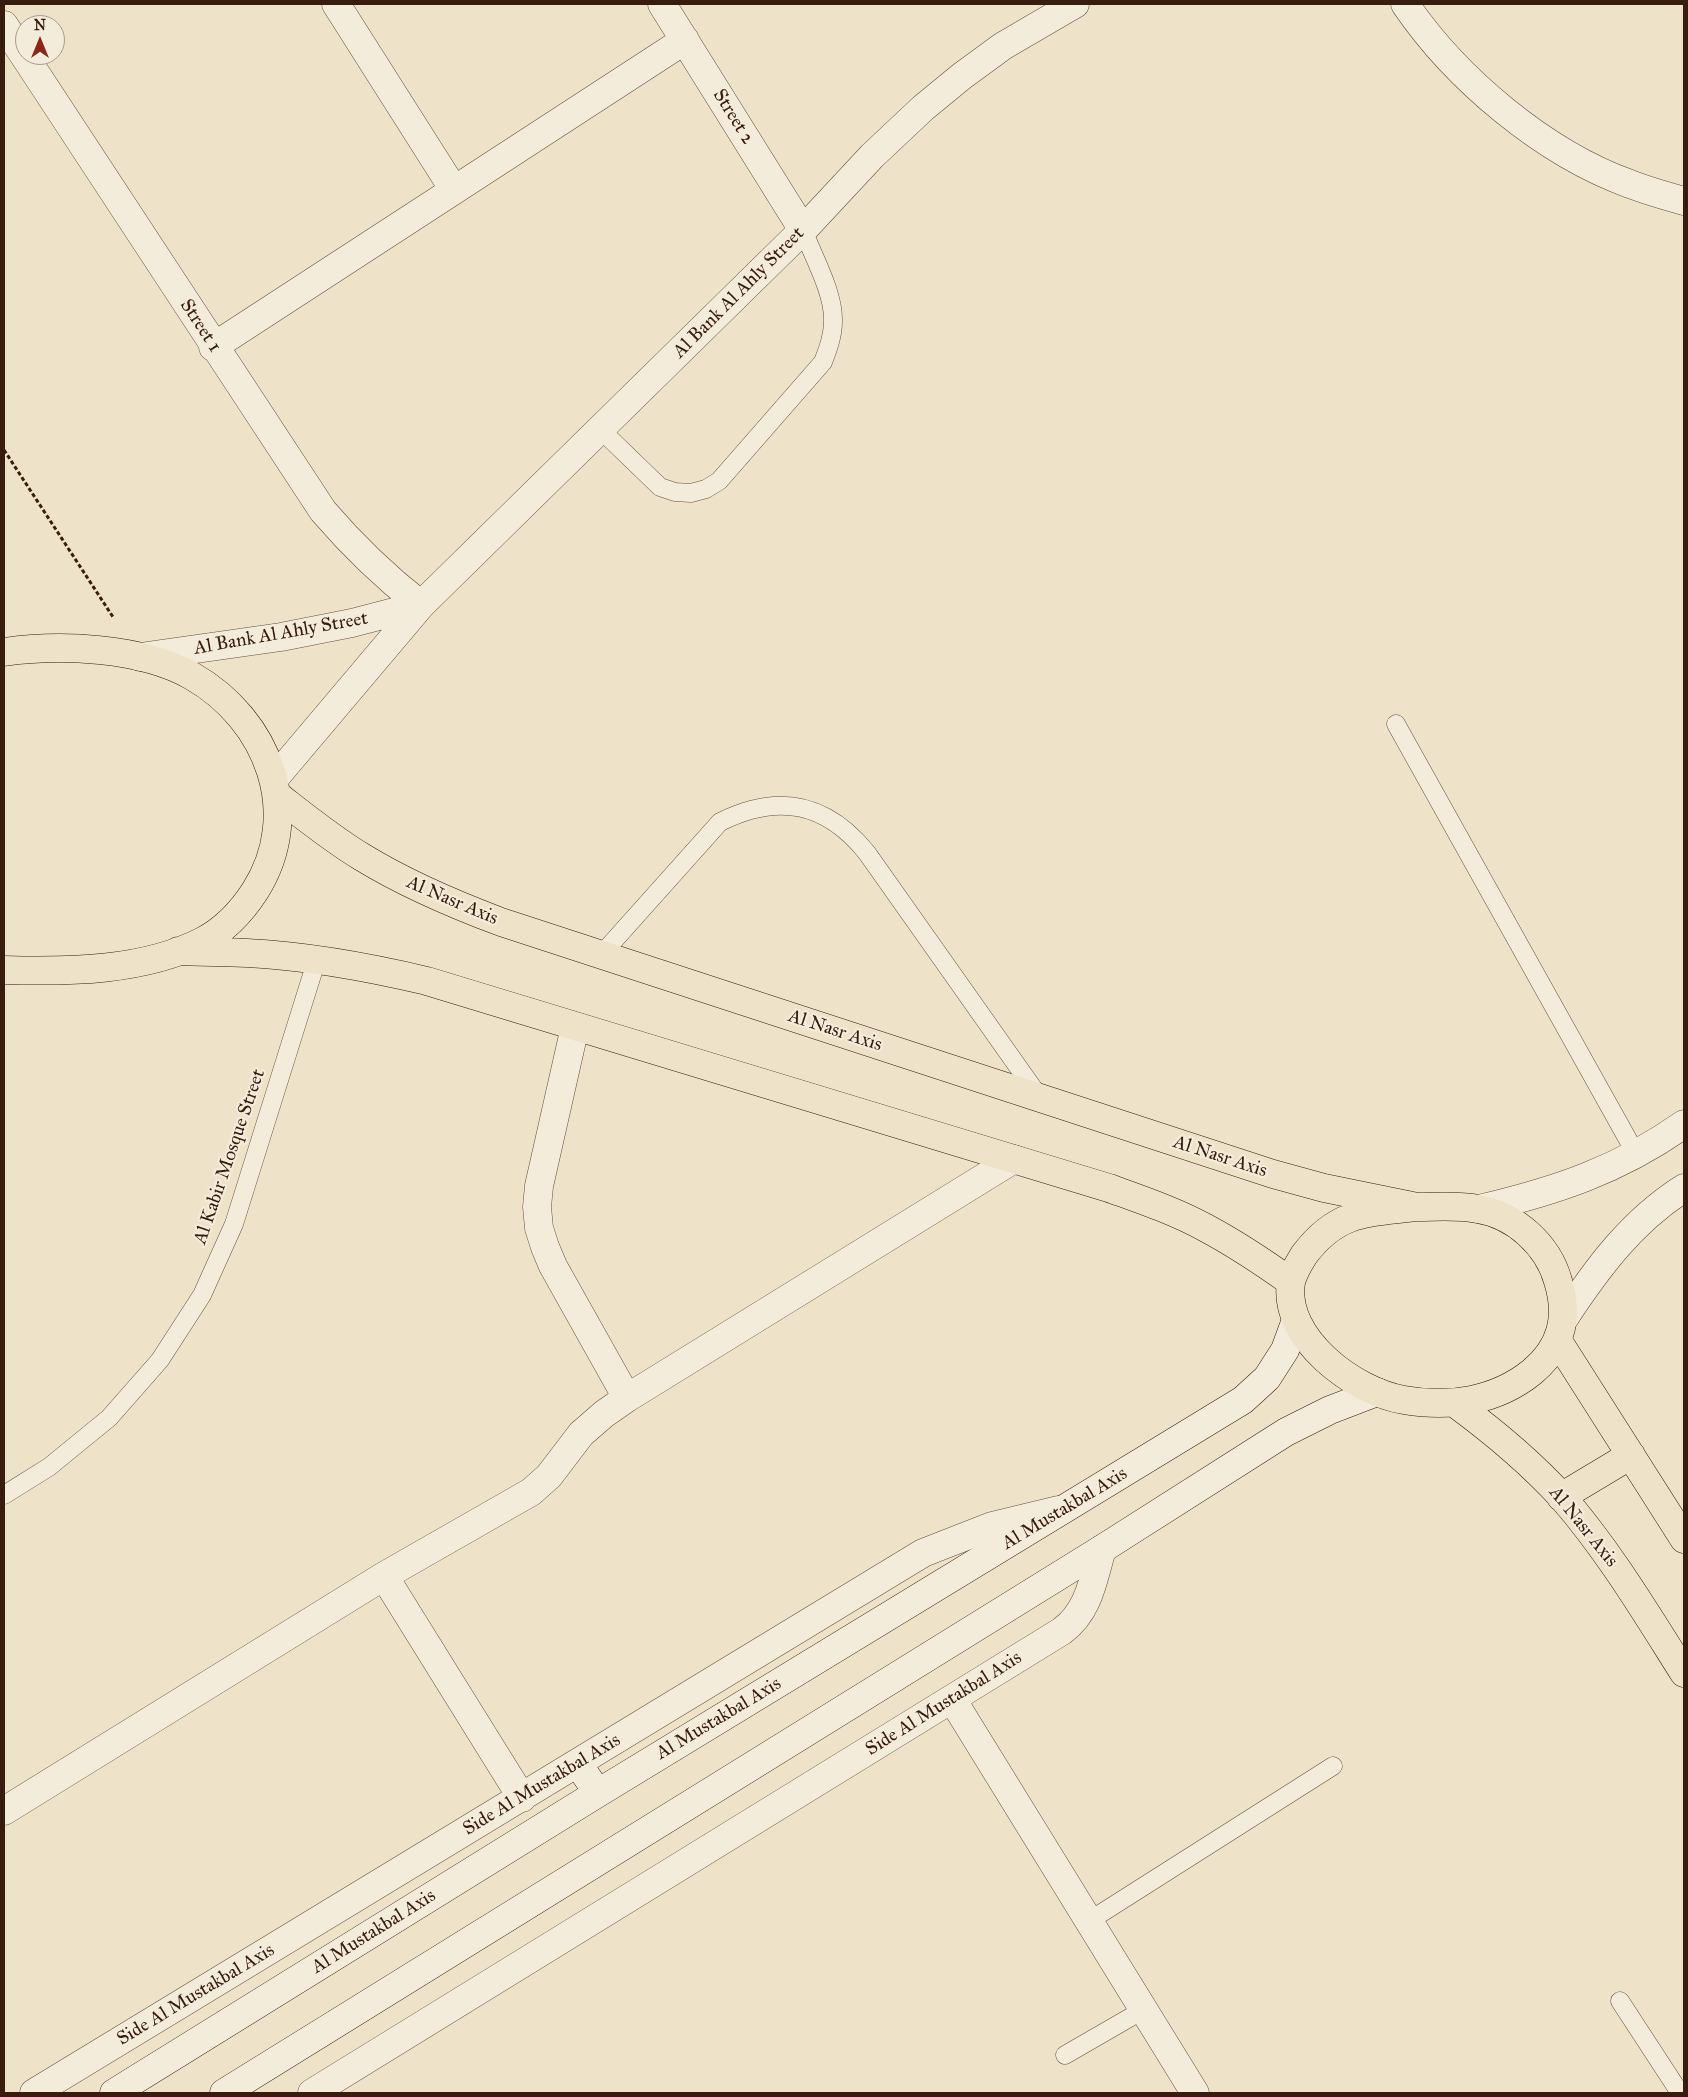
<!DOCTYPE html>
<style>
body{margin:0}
#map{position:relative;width:1688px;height:2097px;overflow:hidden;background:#eee2c8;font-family:"IM FELL Great Primer",serif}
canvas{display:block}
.frame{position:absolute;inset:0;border:5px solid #381c0e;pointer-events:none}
.north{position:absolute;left:15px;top:15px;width:50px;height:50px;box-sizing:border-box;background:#f4ecdb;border:1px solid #a99989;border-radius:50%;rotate:0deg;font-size:14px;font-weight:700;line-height:20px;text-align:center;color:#381c0e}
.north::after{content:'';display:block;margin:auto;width:18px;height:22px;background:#8f2418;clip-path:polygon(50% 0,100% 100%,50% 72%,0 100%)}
</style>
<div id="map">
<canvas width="1688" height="2097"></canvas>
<div class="frame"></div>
<div class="north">N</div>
</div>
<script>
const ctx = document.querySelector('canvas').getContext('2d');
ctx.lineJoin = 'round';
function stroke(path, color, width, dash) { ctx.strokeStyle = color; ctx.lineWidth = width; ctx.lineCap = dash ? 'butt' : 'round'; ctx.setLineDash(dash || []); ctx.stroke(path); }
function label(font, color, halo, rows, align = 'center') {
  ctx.font = font + ' "IM FELL Great Primer",serif'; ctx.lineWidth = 4.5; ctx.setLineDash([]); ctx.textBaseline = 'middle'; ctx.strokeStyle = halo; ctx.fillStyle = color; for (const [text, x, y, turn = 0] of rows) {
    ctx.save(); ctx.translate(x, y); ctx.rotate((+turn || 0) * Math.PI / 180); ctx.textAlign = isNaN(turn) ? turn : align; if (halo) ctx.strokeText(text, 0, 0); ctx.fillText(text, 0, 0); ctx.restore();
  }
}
const path = new Path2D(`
 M4 450 113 617`);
const lane = new Path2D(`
 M600 429 660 487 675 492 691 493 706 489 719 481 823 362C828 349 833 336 833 321 834 293 813 256 803 230
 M1396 724 1636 1154
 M601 955 720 822C778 793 826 802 867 853L1040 1098
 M4 1495 49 1467 109 1418 160 1360 202 1295 234 1224 317 959
 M1089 1921 1333 1766
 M1620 2001 1680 2093
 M1065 2055 1143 2010`);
const street = new Path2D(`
 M336 4 454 190
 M662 4 803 230
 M1405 4C1456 79 1544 153 1630 184 1648 191 1666 196 1684 201
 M4 25 323 511C353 546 384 576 421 605
 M213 347 685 40
 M140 657 281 637 352 623 421 605
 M274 779 421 605 803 230 872 156 923 108 962 76 1003 46 1075 4
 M575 1027 539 1186 537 1207 539 1228 545 1247 553 1266 627 1398
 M1479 1209C1556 1191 1619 1170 1684 1124
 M1563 1320C1597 1268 1632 1221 1684 1188
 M384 1576 522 1798
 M952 1699 1195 2093
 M4 1811 384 1576 531 1492 549 1476 581 1434 604 1414 627 1398 1014 1159
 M34 2093 923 1553 992 1526 1058 1510
 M312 2093 1062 1631C1089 1611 1093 1580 1102 1549`);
const secondary = new Path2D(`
 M578 1764 598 1793
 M114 2093 598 1793 1243 1400 1267 1378 1285 1350 1296 1320
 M224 2093 1102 1549 1286 1432 1330 1410 1377 1392`);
const highway = new Path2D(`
 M4 652C60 644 141 647 192 676 269 720 304 814 255 891 242 911 224 930 203 941 144 971 69 972 4 970
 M278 796C305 817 332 839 362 857 406 884 453 904 501 922L1273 1174 1324 1188 1417 1207
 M178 951C201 952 224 952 247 953 308 956 368 967 427 981L1109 1188C1142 1200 1175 1211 1206 1228 1236 1244 1263 1262 1291 1282
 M1417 1207C1437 1207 1458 1205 1478 1209 1515 1215 1548 1245 1558 1281 1569 1317 1562 1347 1532 1372 1496 1401 1450 1408 1404 1400 1355 1392 1282 1339 1291 1282 1293 1273 1299 1263 1304 1255 1316 1239 1331 1225 1350 1218 1371 1210 1396 1210 1417 1207Z
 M1558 1341 1684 1539
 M1456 1404C1494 1432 1530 1462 1562 1497 1609 1551 1646 1613 1684 1673
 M1561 1497 1631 1455`);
const streetNames = [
 ["Street 2",733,117,58],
 ["Al Bank Al Ahly Street",739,293,-45],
 ["Street 1",200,326,57],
 ["Al Bank Al Ahly Street",281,634,-10],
 ["Al Nasr Axis",452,901,23],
 ["Al Nasr Axis",835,1031,18],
 ["Al Kabir Mosque Street",230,1157,-71],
 ["Al Nasr Axis",1220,1157,18],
 ["Al Mustakbal Axis",1065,1509,-31],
 ["Al Nasr Axis",1583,1527,51],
 ["Side Al Mustakbal Axis",944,1704,-32],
 ["Al Mustakbal Axis",719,1719,-31],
 ["Side Al Mustakbal Axis",542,1785,-31],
 ["Al Mustakbal Axis",374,1932,-32],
 ["Side Al Mustakbal Axis",196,1995,-31]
];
stroke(lane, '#664e3c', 19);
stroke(street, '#664e3c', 29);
stroke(secondary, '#381c0e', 29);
stroke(highway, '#381c0e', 29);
stroke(path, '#381c0e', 3, [4, 2.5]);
stroke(lane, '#f4ecdb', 18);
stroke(street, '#f4ecdb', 28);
stroke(secondary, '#f4ecdb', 28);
stroke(highway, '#eee2c8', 28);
label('19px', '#381c0e', '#f4ecdb', streetNames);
</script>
